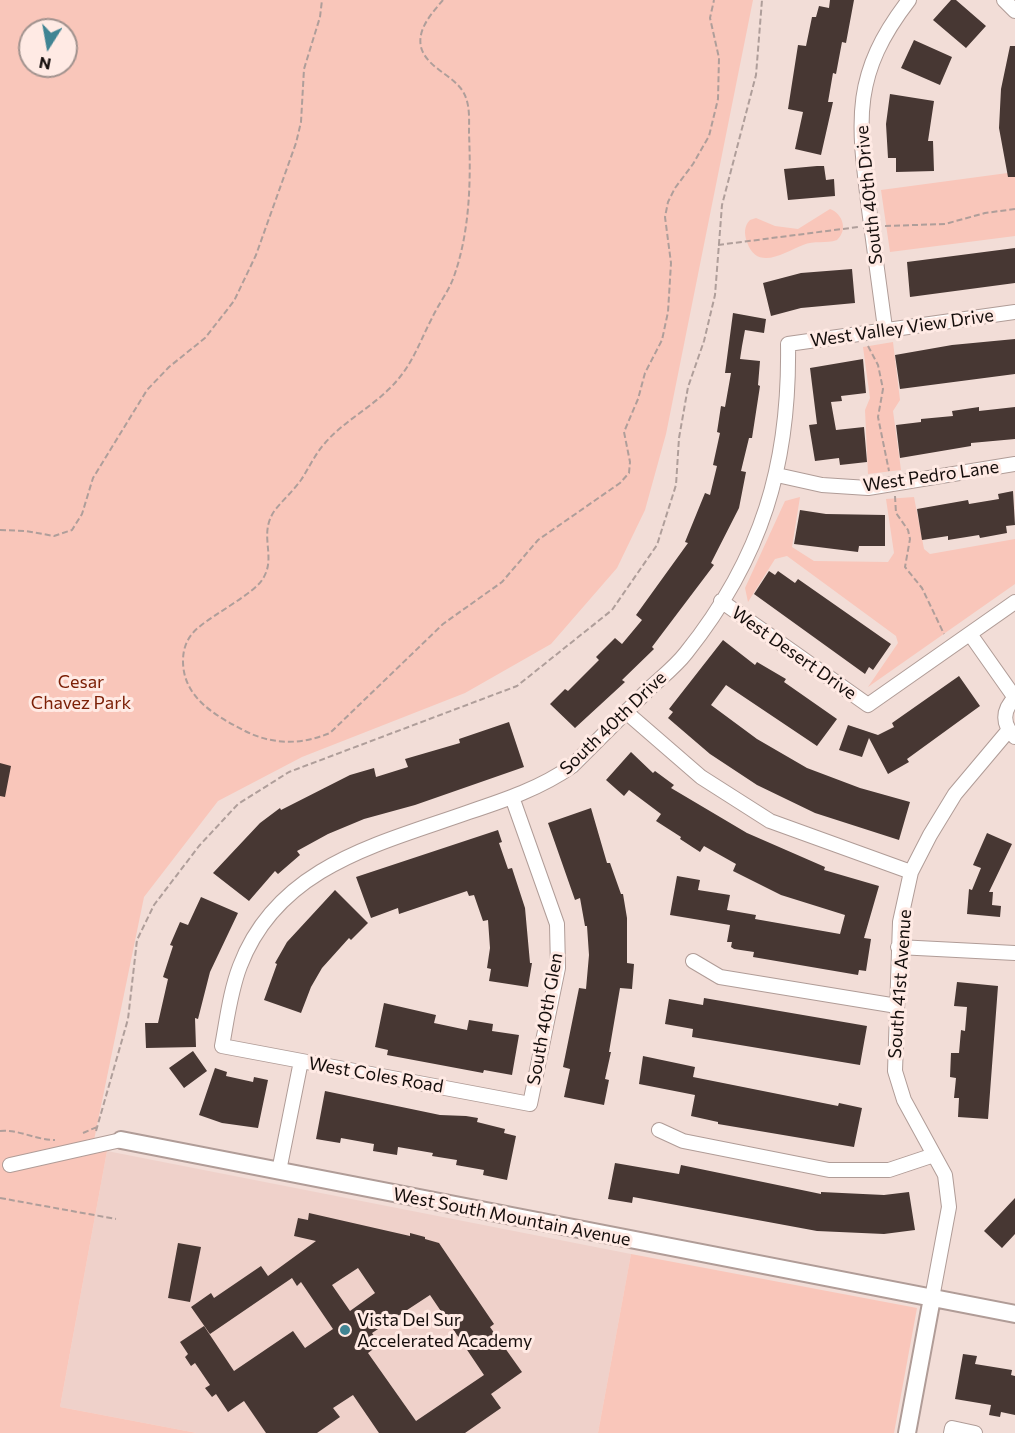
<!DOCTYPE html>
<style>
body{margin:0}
#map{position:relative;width:1015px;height:1433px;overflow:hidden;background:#f2ddd7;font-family:Commissioner,sans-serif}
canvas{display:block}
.north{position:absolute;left:18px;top:18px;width:60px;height:60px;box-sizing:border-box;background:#ffeae4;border:2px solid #a1928e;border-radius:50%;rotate:191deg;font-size:16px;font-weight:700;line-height:24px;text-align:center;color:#150e0c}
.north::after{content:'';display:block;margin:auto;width:21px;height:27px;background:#408493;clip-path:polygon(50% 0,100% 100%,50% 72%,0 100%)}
</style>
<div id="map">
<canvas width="1015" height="1433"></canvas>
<div class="north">N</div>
</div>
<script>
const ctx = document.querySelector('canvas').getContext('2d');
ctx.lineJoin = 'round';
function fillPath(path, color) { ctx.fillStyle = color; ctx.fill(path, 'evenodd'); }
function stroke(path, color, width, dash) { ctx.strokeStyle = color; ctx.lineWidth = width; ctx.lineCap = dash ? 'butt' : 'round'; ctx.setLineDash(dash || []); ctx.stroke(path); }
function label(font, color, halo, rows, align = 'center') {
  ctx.font = font + ' Commissioner,sans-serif'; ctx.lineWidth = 6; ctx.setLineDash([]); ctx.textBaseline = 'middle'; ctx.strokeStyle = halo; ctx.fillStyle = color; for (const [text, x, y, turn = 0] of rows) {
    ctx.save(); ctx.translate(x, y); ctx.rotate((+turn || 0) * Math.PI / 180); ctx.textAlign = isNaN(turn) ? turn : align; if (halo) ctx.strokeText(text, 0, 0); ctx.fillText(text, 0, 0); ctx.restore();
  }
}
const built = new Path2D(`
 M107 1151 631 1254 598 1433H197L60 1407Z`);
const green = new Path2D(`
 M0 0H753L666 434 645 510 617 568 551 644 465 693 302 757 218 801 144 897 93 1145 107 1151 60 1407 197 1433H0ZM30 30H66V66H30Z
 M1015 172V236L890 252 881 190Z
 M830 209C843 214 848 230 837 240 826 244 814 240 803 245 785 252 757 272 747 242 744 234 744 226 750 220L756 218 775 226 798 229Z
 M893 342 900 400 893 411 901 470 868 474 865 410 870 398 863 347Z
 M800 497 792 547 814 561 888 562 894 553 886 499 914 497 924 549 930 554 1015 539V584L868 687 898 643 896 636 787 556 775 559 748 602 745 588 785 501Z
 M631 1254 917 1308 894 1433H598Z`);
const building = new Path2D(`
 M830 0H854L846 43 842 42 836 74 833 73 828 102H833L821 155 795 149 803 112 788 109 798 45 806 46 812 17H816L819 6 829 8Z
 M951 0H956L986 26 966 48 933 20Z
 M914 40 952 57 940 85 901 68Z
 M1010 46H1015V177H1008L999 128 1001 89Z
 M890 94 934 101 928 141H933L934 171 896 172V158H888L886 124Z
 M817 166H824L826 180 834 179 835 196 788 200 784 169Z
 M1015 248V283L910 297 907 262Z
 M852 269 855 303 801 308 771 316 763 283 801 273Z
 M733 313 766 319 764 333 745 330 742 346 740 359 760 361 758 385 760 386 752 438H749L741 471 746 472 739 508 711 563 714 565 652 647 654 649 622 680 625 682 575 728 550 704 565 689 568 691 599 660 596 657 615 638 622 644 642 620 636 615 688 543 685 542 705 493 710 495 717 466 713 465 720 433 717 432 721 406 725 407 731 373H725Z
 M1015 339V374L900 389 895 355 952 345Z
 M863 359 866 393 841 396 842 401 831 402 836 430 864 427 867 462 840 465 839 458 815 461 809 425 817 424 810 368Z
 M979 407V411L1015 407V439L971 443V446L900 458 896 425 921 422V419L953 416 952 411Z
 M1013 491 1015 525 1006 526 1007 533 980 538 979 535 948 540V536L922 540 917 509 968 500 969 504 999 499 998 494Z
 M800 510 826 514 885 515V546H859L858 552 794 544Z
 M769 571 775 575 778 571 795 583 798 579 891 644 873 670 869 667 865 674 754 594Z
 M723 640 755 665 757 662 786 679 784 682 837 719 817 746 726 685 711 705 757 739 807 768 860 788 910 802 899 840 815 813 757 785 710 754 668 718 673 712 669 709Z
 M959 676 980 706 907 759 909 762 888 774 869 738 862 757 839 750 848 725 878 735 894 727 892 723Z
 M509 722 524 767 415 805 364 819 328 834 297 851 300 855 278 874 275 871 249 901 213 873 260 823 280 808 281 810 350 775 374 768 376 777 408 767 405 759 460 743 459 739Z
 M631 752 653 773 655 771 674 785 671 788 747 833 825 867 824 870 879 886 864 938 871 939 866 971 859 970 858 975 753 957 754 952 734 949 731 947 732 942H727L730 925 670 915 677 876 700 880 698 890 730 895 727 910 756 915 755 919 840 934 845 915 781 895 733 871 736 864 704 846 700 852 680 839 681 837 656 821 661 814 629 790 624 796 606 780Z
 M0 763 11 766 5 797 0 796Z
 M591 808 607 863H610L621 894H623L627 918V963L634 964 632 989 620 988 609 1052H611L605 1079 609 1080 604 1105 564 1097 570 1069 563 1067 579 988 586 989 589 955 587 926H585L580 898 575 900 548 823Z
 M498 830 502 842 499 843 508 869 512 868 525 908 530 963H532L528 987 489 981 491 969 487 968 490 948 488 920 483 921 474 895 469 896 467 891 399 914 398 908 371 918 356 877Z
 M987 833 1012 844 989 892H993L992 905 1001 906 1000 917 967 914 969 889 972 890 981 868 973 865Z
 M335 890 368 923 351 940 349 938 322 968 311 987 301 1013 264 1000 277 964 275 963 287 942Z
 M201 897 238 913 210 972 198 1019 195 1018 196 1047 146 1048 145 1023H158L168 979 163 977 173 946 170 945 180 922 188 925Z
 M957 982 998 986 988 1119 958 1117 959 1098H954L956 1078 950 1077 951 1053H959L961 1030 965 1031 967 1007 954 1006Z
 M704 998 867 1026 860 1065 692 1037 693 1029 665 1024 669 999 703 1005Z
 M384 1003 436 1015 434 1023 467 1030 469 1020 493 1024 492 1031 519 1035 512 1075 484 1070 483 1073 387 1055 388 1050 375 1047Z
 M193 1051 207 1071 184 1088 169 1068Z
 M643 1056 695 1067 693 1077 838 1106 839 1103 862 1108 854 1147 718 1124V1122L691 1116 695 1095 639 1084Z
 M215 1068 227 1072 226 1076 253 1082 254 1077 268 1080 258 1128 222 1123 199 1115Z
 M325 1091 440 1115 466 1116 478 1118 477 1122 505 1129 504 1133 516 1136 507 1180 483 1175 484 1170 456 1165 457 1160 432 1156 433 1153 398 1147 397 1155 373 1151 374 1144 341 1138 340 1143 316 1139Z
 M615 1163 679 1174 681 1165 821 1194V1192L884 1195 909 1192 915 1230 884 1234 817 1231 633 1197 632 1203 608 1199Z
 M1015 1198V1234L1002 1248 984 1231Z
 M309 1213 410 1236V1233L425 1237V1239L439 1243 494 1324 490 1327 522 1372 491 1394 501 1408 465 1433H379L353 1395 333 1408 340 1417 317 1433H266L244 1401 228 1412 216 1394 212 1397 205 1388 210 1385 195 1363 191 1366 185 1357 188 1354 180 1342 204 1326 234 1371 293 1331 305 1348 333 1329 301 1282 297 1286 292 1278 210 1334 191 1307 211 1293 214 1298 261 1266 268 1276 316 1241 294 1236 298 1218 308 1220ZM358 1268 375 1293 350 1311 332 1285ZM430 1295 484 1375 416 1421 368 1353 380 1344 372 1333Z
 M178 1243 201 1247 190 1302 168 1298Z
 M963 1354 977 1356 975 1364 1012 1370 1011 1375 1015 1376V1415L1001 1412 1000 1417 989 1415 991 1405 955 1399Z`);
const path = new Path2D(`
 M443 0C432 13 417 29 421 47 427 70 459 76 466 98 470 109 469 122 469 133 471 181 470 233 453 279 448 292 438 305 432 318 418 345 412 367 389 389 369 409 343 422 325 443 315 454 309 468 301 480 293 491 283 500 275 510 257 535 278 557 262 580 254 593 213 615 199 627 188 636 183 647 183 661 183 698 216 716 245 731 273 745 301 745 330 733L443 624 502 582 538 540 620 483 629 473 630 462 624 432 638 399 645 373 662 340 668 312 671 263 665 217 668 202 675 188 693 164 709 136 718 99 719 58 710 18 714 0
 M885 226 945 224 985 213 1015 209
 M718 245 858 227
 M868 346 878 365 883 389 878 417 889 471
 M895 496 896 513 908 530 910 539 905 567 922 588 944 634
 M0 530 26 531 54 536 72 530 82 514 93 478 147 390 169 367 205 338 234 301 256 255 296 143 301 122 304 69 320 17 322 0
 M0 1131C18 1129 36 1140 55 1140
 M96 1131 128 1019 137 940 154 905 199 846 238 804 289 772 517 686 612 610 657 545 676 485 679 438 688 387 704 341 715 295 722 205 756 75 762 0
 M83 1133 97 1127
 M0 1198 116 1219`);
const minor = new Path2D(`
 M1004 0 1015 11
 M885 328C880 289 874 249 869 209 858 121 851 75 909 0
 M777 475 822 485 868 488 1015 464
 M721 601 868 705 1015 602
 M970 634 1015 698
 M626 712 701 777 770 821 911 872
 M1015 737C1002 725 1002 710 1015 698
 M512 797 557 924 558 968 530 1104 222 1046C227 1020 230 992 240 966 278 866 379 844 469 812 505 800 541 788 572 766 598 740 624 714 650 688 662 677 676 666 686 653 762 558 790 464 788 344L1015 312
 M898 947 1015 953
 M693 961 720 977 897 1006
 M659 1130 683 1141 829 1170H889L934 1155
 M10 1165 121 1140
 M279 1171 301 1061
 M932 1298 949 1207 945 1175 904 1100 895 1071 900 922 911 872 930 835 955 794 1008 731
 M951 1433 952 1428 975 1433`);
const tertiary = new Path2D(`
 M121 1140 1015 1314
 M907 1433 932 1298`);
const markers = [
 [345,1330,6,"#408493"]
];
const streetNames = [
 ["South 40th Drive",869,195,-96],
 ["West Valley View Drive",902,328,-8],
 ["West Pedro Lane",931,476,-8],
 ["West Desert Drive",794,653,35],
 ["South 40th Drive",613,723,-44],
 ["South 41st Avenue",900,984,-86],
 ["South 40th Glen",545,1019,-80],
 ["West Coles Road",376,1075,10],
 ["West South Mountain Avenue",512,1217,11]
];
const parkNames = [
 ["Cesar",81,682],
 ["Chavez Park",81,703]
];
const poiNames = [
 ["Vista Del Sur",357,1320],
 ["Accelerated Academy",357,1341]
];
fillPath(built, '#efd1ca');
fillPath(green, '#f9c6ba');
fillPath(building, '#473733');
stroke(minor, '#b09c97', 16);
stroke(tertiary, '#b09c97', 20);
stroke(path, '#af9e9a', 2, [6, 3]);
stroke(minor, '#fff', 14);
stroke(tertiary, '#fff', 16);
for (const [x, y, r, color] of markers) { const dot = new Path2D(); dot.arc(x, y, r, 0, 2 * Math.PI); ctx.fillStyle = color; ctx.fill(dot); stroke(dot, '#ffeae4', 2); }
label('18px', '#150e0c', '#ffeae4', streetNames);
label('18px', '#7c2007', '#ffeae4', parkNames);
label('18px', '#150e0c', '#ffeae4', poiNames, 'left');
</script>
